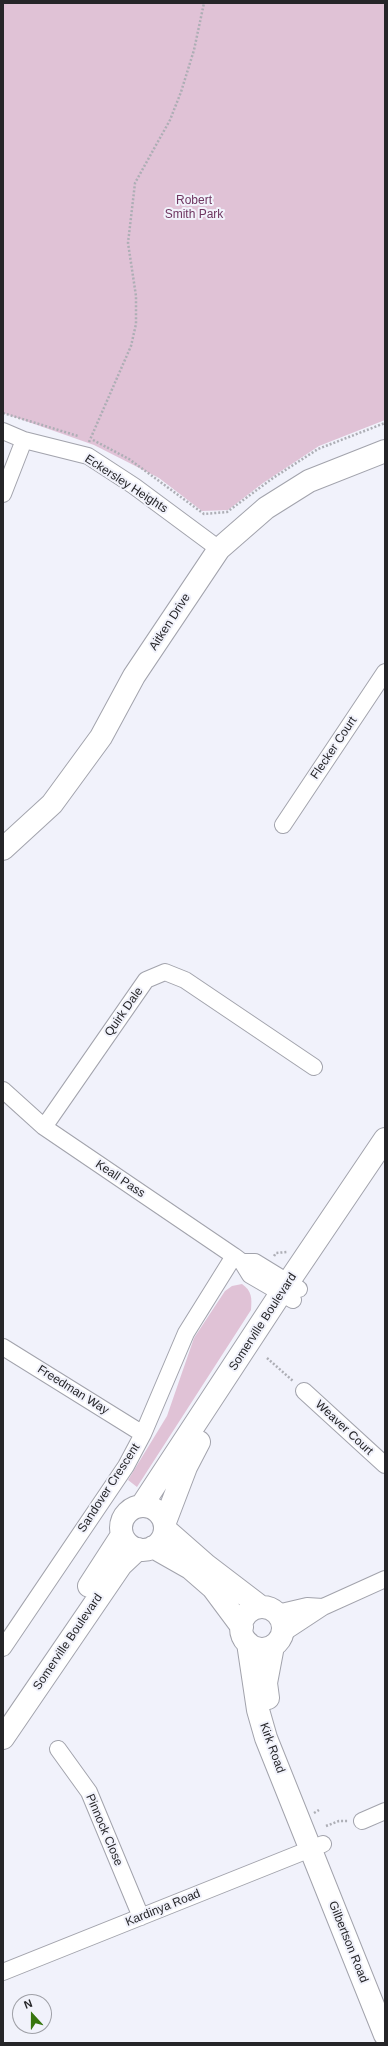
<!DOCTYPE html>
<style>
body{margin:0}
#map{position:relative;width:388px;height:2046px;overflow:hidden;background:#f1f2fb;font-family:Helvetica,sans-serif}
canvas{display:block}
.frame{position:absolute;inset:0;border:4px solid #252528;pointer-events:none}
.north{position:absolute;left:12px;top:1994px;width:40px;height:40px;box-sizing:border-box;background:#f1f2fb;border:1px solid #9fa0a7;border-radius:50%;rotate:339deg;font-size:11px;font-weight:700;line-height:16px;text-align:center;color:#252528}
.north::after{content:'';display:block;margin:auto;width:14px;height:18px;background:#37750e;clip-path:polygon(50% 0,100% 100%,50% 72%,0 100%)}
</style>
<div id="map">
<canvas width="388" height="2046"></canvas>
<div class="frame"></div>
<div class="north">N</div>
</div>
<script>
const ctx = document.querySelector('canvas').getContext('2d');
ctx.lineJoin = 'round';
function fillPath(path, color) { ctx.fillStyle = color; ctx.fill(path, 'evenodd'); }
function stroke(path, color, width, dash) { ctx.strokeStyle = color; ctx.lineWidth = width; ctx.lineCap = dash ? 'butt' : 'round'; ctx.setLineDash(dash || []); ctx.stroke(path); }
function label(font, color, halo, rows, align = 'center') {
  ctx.font = font + ' Helvetica,sans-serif'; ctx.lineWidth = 4; ctx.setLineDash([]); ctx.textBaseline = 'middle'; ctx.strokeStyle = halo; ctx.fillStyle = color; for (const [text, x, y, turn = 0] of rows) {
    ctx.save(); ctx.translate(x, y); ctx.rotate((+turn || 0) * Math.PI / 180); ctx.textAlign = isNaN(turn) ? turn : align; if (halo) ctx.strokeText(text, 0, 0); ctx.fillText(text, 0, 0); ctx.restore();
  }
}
const green = new Path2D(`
 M3 3H385V420L319 446 263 483 228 510 202 511 159 478 94 445 3 413Z
 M242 1284C252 1291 252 1298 251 1310L137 1487 128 1480 167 1416 194 1338 225 1291 232 1286Z`);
const path = new Path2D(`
 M3 413 78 436
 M93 440 129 459 204 514 227 512 273 478 318 449 385 423
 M89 442 131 346 136 324V296L128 243 135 183 170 120 181 92 194 50 204 3
 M274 1256 276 1253 287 1252
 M267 1358 293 1381
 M314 1813 319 1810
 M326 1826 339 1821H348`);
const street = new Path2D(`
 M3 431 24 440 88 456 134 486 219 549
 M3 494 24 440
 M283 825 385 672
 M3 1090 44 1127 234 1256 242 1262 250 1275 293 1300
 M44 1127 146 980 165 972 185 980 314 1067
 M242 1262H255L299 1289
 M3 1347 143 1434
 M304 1391 385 1465
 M277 1613 307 1606 323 1607
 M282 1634 323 1607 385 1579
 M3 1648 126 1466 143 1434 186 1333 234 1256
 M58 1749 89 1792 141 1917
 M362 1821 385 1811
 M3 1972 323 1844`);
const secondary = new Path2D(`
 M3 849 52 804 101 737 134 676 219 549 266 508 309 481 385 451
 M142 1505 281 1293 385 1139
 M121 1528a22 22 0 1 1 44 0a22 22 0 1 1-44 0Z
 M165 1522 186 1467 199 1442
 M165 1529 206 1565 261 1607
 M153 1547 190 1568 213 1588 242 1627
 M89 1586 122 1535
 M241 1628a21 21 0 1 1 42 0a21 21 0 1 1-42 0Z
 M248 1643 258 1710 266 1738 385 2035
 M268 1698 266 1683 273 1646
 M3 1738 121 1565 138 1549`);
const parkNames = [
 ["Robert",194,201],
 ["Smith Park",194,215]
];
const streetNames = [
 ["Eckersley Heights",126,484,33],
 ["Aitken Drive",170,622,-57],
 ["Flecker Court",334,748,-56],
 ["Quirk Dale",124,1012,-55],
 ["Keall Pass",120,1179,34],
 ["Somerville Boulevard",263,1322,-57],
 ["Freedman Way",73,1390,32],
 ["Weaver Court",344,1428,43],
 ["Sandover Crescent",109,1488,-57],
 ["Somerville Boulevard",68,1642,-56],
 ["Kirk Road",272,1748,70],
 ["Pinnock Close",104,1830,67],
 ["Kardinya Road",163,1908,-22],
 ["Gilbertson Road",348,1942,68]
];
fillPath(green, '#e0c2d6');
stroke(street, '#a2a3ac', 18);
stroke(secondary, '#a2a3ac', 24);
stroke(path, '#adaeb5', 2.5, [2, 2]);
stroke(street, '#fff', 16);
stroke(secondary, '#fff', 22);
label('12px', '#6e3560', '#f1f2fb', parkNames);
label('12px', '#252528', '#f1f2fb', streetNames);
</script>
